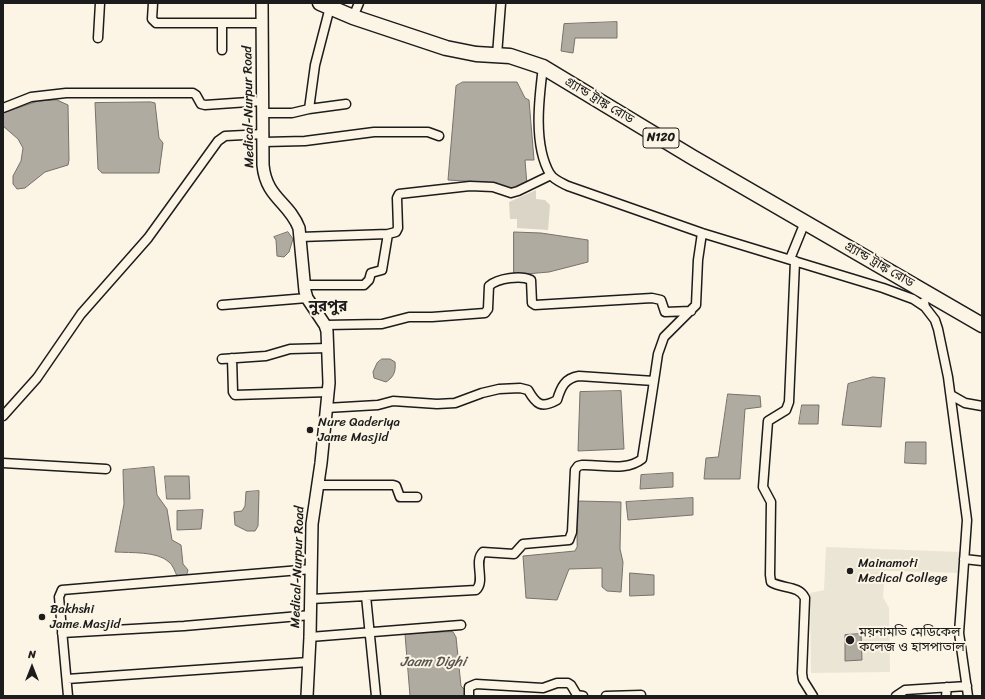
<!DOCTYPE html>
<meta charset="utf-8">
<style>
body{margin:0}
#map{position:relative;width:985px;height:699px;overflow:hidden;background:#fcf5e5;font-family:Sriracha,sans-serif}
canvas{display:block}
.frame{position:absolute;inset:0;border:4px solid #1c1c1c;pointer-events:none}
.north{position:absolute;left:12px;top:647px;width:40px;height:40px;-webkit-text-stroke:3px #fcf5e5;paint-order:stroke;rotate:0deg;font-size:11px;font-weight:700;line-height:16px;text-align:center;color:#1c1c1c}
.north::after{content:'';display:block;margin:auto;width:14px;height:18px;background:#1c1c1c;clip-path:polygon(50% 0,100% 100%,50% 72%,0 100%)}
</style>
<div id="map">
<canvas width="985" height="699"></canvas>
<div class="frame"></div>
<div class="north">N</div>
</div>
<script>
const ctx = document.querySelector('canvas').getContext('2d');
ctx.lineJoin = 'round';
function fillPath(path, color) { ctx.fillStyle = color; ctx.fill(path, 'evenodd'); }
function stroke(path, color, width, dash) { ctx.strokeStyle = color; ctx.lineWidth = width; ctx.lineCap = dash ? 'butt' : 'round'; ctx.setLineDash(dash || []); ctx.stroke(path); }
function label(font, color, halo, rows, align = 'center') {
  ctx.font = font + ' Sriracha,"Noto Sans Bengali",sans-serif'; ctx.lineWidth = 4; ctx.setLineDash([]); ctx.textBaseline = 'middle'; ctx.strokeStyle = halo; ctx.fillStyle = color; for (const [text, x, y, turn = 0] of rows) {
    ctx.save(); ctx.translate(x, y); ctx.rotate((+turn || 0) * Math.PI / 180); ctx.textAlign = isNaN(turn) ? turn : align; if (halo) ctx.strokeText(text, 0, 0); ctx.fillText(text, 0, 0); ctx.restore();
  }
}
const built = new Path2D(`
 M826 547 962 552 960 573 885 571 883 597 889 608 890 672 811 673 810 593 824 590Z`);
const green = new Path2D(`
 M536 190V199L545 200 550 205 548 230 517 228V219H510L509 202Z`);
const water = new Path2D(`
 M617 22V38H575L573 53 561 51 564 24Z
 M463 82H517L525 98 529 100 534 160H525L527 185 507 191 497 183 448 180 456 86Z
 M57 100 68 105 69 160 68 165 45 172 25 188 17 189 13 184V176L21 161 23 148 18 139 3 126V113L38 101Z
 M151 102 155 103 159 138 163 143 159 173H102L98 169 95 103Z
 M288 232 293 239 289 252 284 257 277 256 276 240 274 237Z
 M514 232 541 233 588 240V262L549 272 514 275Z
 M382 359H390L395 362C396 371 394 377 386 382L374 378 373 372 377 363Z
 M873 377 885 378 881 427 842 425 848 384Z
 M621 391 624 449 578 451 580 392Z
 M728 394 760 396 761 407 745 409 740 479H704L706 458 718 457Z
 M802 405H819L818 424H799Z
 M906 442H926V464L905 463Z
 M154 467 157 495 167 509 172 540 181 545 183 564 188 570 186 577 177 576C175 572 173 565 169 562 157 551 131 553 115 552L124 504 123 470Z
 M673 473V487L640 489 641 475Z
 M165 476H189L190 499H167Z
 M259 491 258 526 255 531H247L235 525 234 512 242 511 245 506 246 492Z
 M693 498V515L628 520 626 502Z
 M577 501 621 502 620 549 623 562 621 592 607 591 602 587V568L569 569 557 600 526 598 523 556 575 551 577 547Z
 M203 510 201 529 177 530V511Z
 M630 573 654 575V595L630 596Z
 M453 632 456 637 461 686 466 691V696H410L405 634Z
 M861 634 862 660 845 661V635Z`);
const street = new Path2D(`
 M153 3 152 19 156 23H262
 M353 17 359 3
 M98 38 100 3
 M222 50V24
 M497 55 501 3
 M543 67C539 98 533 145 550 174 554 180 562 183 568 186L702 233 883 288 913 299 925 307
 M3 108 31 97 66 93H193L196 95 201 104 205 105 263 101
 M309 109 346 104
 M263 113H292L309 109 315 65 330 7
 M264 142 305 141 374 132H428L439 136
 M300 237 388 234
 M790 259 805 222
 M795 261 789 402 786 410 768 421 763 487 771 502 770 575 771 582C782 589 799 585 805 598L802 673 803 680 813 696
 M304 285H364L369 280 371 273 382 270 388 234 396 232 398 228 397 198 399 194 470 186 493 187 511 193 518 191 551 175
 M924 302 925 307 935 320 938 329 948 377 967 520 959 633 968 696
 M222 305 307 298
 M325 325 382 324 409 317H432L485 313 488 309 489 286C498 278 521 275 531 280L532 303 535 305 652 298 661 300 665 312 691 311
 M232 358 233 392 235 395 328 392
 M222 359 266 356 290 349 328 348
 M951 395 965 403 982 406
 M326 408 378 405 393 401 437 404 455 403 482 393 499 389 520 388 528 390C536 404 541 409 557 400 561 387 565 378 579 376L654 381 658 354 664 337 696 305 698 260 702 233
 M3 416 37 378 81 314 148 238 218 141 225 136 264 134
 M3 463 106 469
 M317 485H393L396 486 400 497H417
 M964 559 982 561
 M366 596 476 590C486 581 473 561 483 552L514 554 523 544 569 540 572 532 575 470 578 466 582 465C601 464 626 472 642 459L654 381
 M311 599 366 596 376 696
 M62 633 184 626 311 615
 M310 637 461 625
 M67 679 309 662
 M68 696 59 597 62 590 312 569
 M469 696V687L476 684 543 688 557 683H568L571 685 577 695 583 696
 M606 696 641 695
 M896 696 905 690 967 686
 M946 696 947 687`);
const secondary = new Path2D(`
 M262 3 263 165C266 198 289 202 299 228L305 291 307 298 325 325 327 331 329 383 321 463 312 524 310 637 307 696`);
const highway = new Path2D(`
 M320 3 353 17 446 48 476 54 510 56 543 67 692 157 982 325`);
const markers = [
 [310,430,4,"#1c1c1c"],
 [850,571,4,"#1c1c1c"],
 [42,617,4,"#1c1c1c"],
 [850,640,5,"#1c1c1c"]
];
const shields = [
 [661,138,36]
];
const shieldNames = [
 ["N120",661,138]
];
const streetNames = [
 ["গ্র্যান্ড ট্রাঙ্ক রোড",599,101,31],
 ["Medical-Nurpur Road",249,107,-91],
 ["গ্র্যান্ড ট্রাঙ্ক রোড",879,265,30],
 ["Medical-Nurpur Road",298,567,-88]
];
const poiNames = [
 ["Nure Qaderiya",318,423],
 ["Jame Masjid",318,438],
 ["Mainamoti",858,564],
 ["Medical College",858,579],
 ["Bakhshi",50,610],
 ["Jame Masjid",50,625],
 ["ময়নামতি মেডিকেল",859,633],
 ["কলেজ ও হাসপাতাল",859,648]
];
const waterNames = [
 ["Jaam Dighi",433,662]
];
const quarterNames = [
 ["নুরপুর",328,307]
];
fillPath(built, '#ebe5d6');
fillPath(green, '#dbd5c8');
fillPath(water, '#b0aba1');
stroke(water, '#75726c', 1);
stroke(street, '#1c1c1c', 11);
stroke(secondary, '#1c1c1c', 14);
stroke(highway, '#1c1c1c', 17);
stroke(street, '#fcf5e5', 8);
stroke(secondary, '#fcf5e5', 11);
stroke(highway, '#fcf5e5', 14);
for (const [x, y, r, color] of markers) { const dot = new Path2D(); dot.arc(x, y, r, 0, 2 * Math.PI); ctx.fillStyle = color; ctx.fill(dot); stroke(dot, '#fcf5e5', 1.5); }
for (const [x, y, w] of shields) { const box = new Path2D(); box.roundRect(x - w / 2, y - 10, w, 20, 3); ctx.fillStyle = '#fcf5e5'; ctx.fill(box); stroke(box, '#1c1c1c', 1); }
label('bold 12px', '#1c1c1c', null, shieldNames);
label('13px', '#1c1c1c', '#fcf5e5', streetNames);
label('13px', '#1c1c1c', '#fcf5e5', poiNames, 'left');
label('italic 14px', '#575551', '#fcf5e5', waterNames);
label('bold 15px', '#1c1c1c', '#fcf5e5', quarterNames);
</script>
